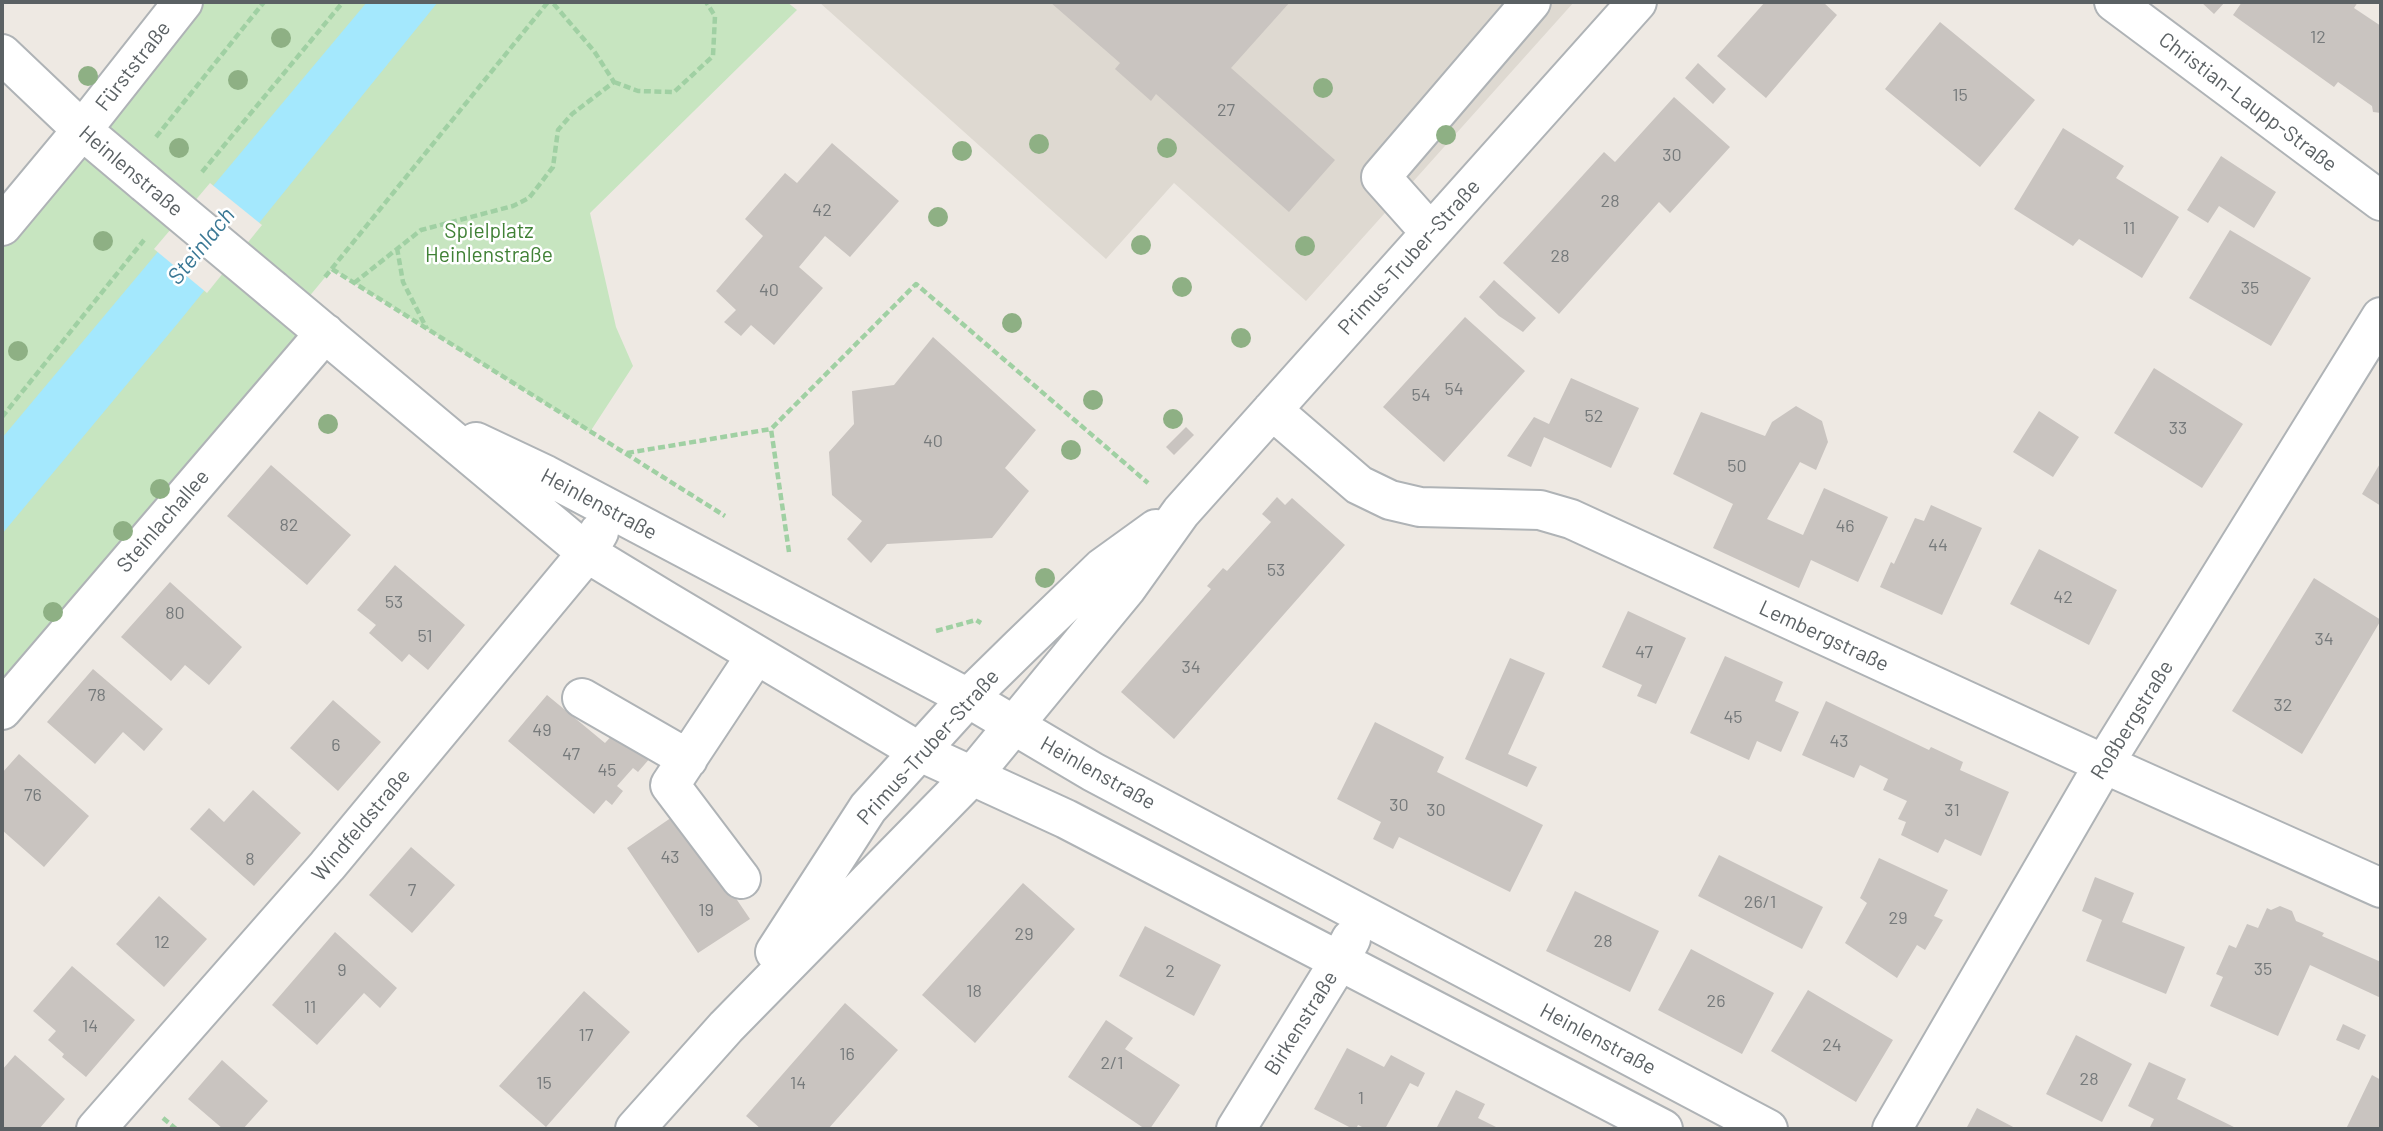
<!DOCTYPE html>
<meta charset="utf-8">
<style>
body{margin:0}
#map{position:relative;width:2383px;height:1131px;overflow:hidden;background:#eee9e3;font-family:Barlow,sans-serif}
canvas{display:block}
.frame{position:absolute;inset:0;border:4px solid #5b6164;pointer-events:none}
</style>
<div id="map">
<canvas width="2383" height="1131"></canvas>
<div class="frame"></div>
</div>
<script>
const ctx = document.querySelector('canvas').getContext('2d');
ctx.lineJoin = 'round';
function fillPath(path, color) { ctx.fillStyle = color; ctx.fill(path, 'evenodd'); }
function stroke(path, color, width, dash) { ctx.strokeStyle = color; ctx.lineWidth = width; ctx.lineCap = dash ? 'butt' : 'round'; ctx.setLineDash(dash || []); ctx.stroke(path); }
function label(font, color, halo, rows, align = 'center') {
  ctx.font = font + ' Barlow,sans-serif'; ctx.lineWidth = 5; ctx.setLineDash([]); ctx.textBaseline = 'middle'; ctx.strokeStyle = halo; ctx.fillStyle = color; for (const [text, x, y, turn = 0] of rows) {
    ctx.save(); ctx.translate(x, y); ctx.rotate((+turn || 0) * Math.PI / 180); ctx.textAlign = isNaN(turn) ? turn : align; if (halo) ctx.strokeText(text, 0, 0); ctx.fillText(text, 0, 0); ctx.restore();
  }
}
const education = new Path2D(`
 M819 2H1574L1306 301 1174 183 1106 259Z`);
const green = new Path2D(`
 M183 2H787L797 10 590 213 616 327 633 366 590 432 332 269 298 310 325 333 2 710V226Z`);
const water = new Path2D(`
 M367 2H438L178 323 2 534V438Z`);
const pier = new Path2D(`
 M210 183 262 225 207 293 154 249Z`);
const building = new Path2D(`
 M1050 2H1290L1231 68 1335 160 1289 212 1156 94 1151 101 1115 69 1120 63Z
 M1765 2H1823L1837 15 1766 98 1717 56Z
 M2201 2H2225L2214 14Z
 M2242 2H2358L2354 8 2381 26V113L2373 112 2372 106 2338 82 2334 87 2233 15Z
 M1940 22 2035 100 1980 167 1885 89Z
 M1698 63 1726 89 1713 104 1685 78Z
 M1674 97 1730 147 1670 213 1659 202 1559 314 1503 263 1604 152 1615 162Z
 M2063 128 2124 166 2116 178 2179 217 2142 278 2079 239 2073 246 2014 209Z
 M832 143 899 201 850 257 825 236 799 267 823 288 774 345 751 325 741 336 724 322 736 310 716 291 763 236 745 219 785 173 797 183Z
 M2221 156 2276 192 2254 228 2219 206 2208 223 2187 210Z
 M2230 230 2311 278 2271 346 2189 298Z
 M1494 280 1536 318 1523 332 1499 316 1479 297Z
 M1465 317 1525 371 1444 462 1383 407Z
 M933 337 1036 430 1005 468 1029 491 992 538 887 544 871 563 847 539 862 521 832 495 829 452 854 424 852 391 894 385Z
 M2154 368 2243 424 2202 488 2114 433Z
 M1571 378 1639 408 1611 468 1544 437 1531 467 1507 456 1534 417 1549 424Z
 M1796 406 1822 421 1828 442 1816 470 1800 462 1767 519 1803 535 1824 488 1888 517 1858 582 1811 560 1799 588 1713 548 1733 504 1673 474 1701 412 1765 436 1772 422Z
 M2039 411 2079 437 2053 477 2013 452Z
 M1186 427 1194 435 1174 455 1166 447Z
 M2381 462V506L2362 494Z
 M271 465 351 535 307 585 227 516Z
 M1277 497 1285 505 1292 498 1345 545 1174 739 1121 692 1211 589 1207 586 1223 568 1227 571 1271 522 1262 514Z
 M1931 505 1982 528 1942 615 1880 587 1891 562 1894 564 1915 518 1924 521Z
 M2039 549 2117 590 2089 645 2010 604Z
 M395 565 465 625 428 670 409 654 402 662 369 633 376 625 357 610Z
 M2314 578 2381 620 2302 754 2232 711Z
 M170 582 242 647 209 685 185 665 171 681 121 637Z
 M1628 611 1686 638 1656 704 1637 696 1642 685 1602 667Z
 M1725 656 1783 682 1775 701 1799 712 1781 752 1757 741 1749 760 1690 733Z
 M1510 658 1545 673 1508 754 1537 767 1527 787 1465 759Z
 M93 669 163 729 144 751 123 732 95 764 47 722Z
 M547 695 605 743 618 729 651 757 638 772 633 768 617 786 623 791 612 805 606 800 594 814 508 741Z
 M333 700 381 742 338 791 290 748Z
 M1826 701 1929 750 1931 747 1963 762 1960 770 2009 792 1981 856 1945 839 1938 853 1901 835 1906 822 1898 819 1907 801 1883 790 1888 779 1860 765 1854 778 1802 755Z
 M1375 722 1444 757 1437 772 1543 825 1510 892 1399 837 1393 849 1373 839 1381 822 1337 799Z
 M19 754 89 816 44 867 2 830V773Z
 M253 790 301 833 254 886 190 829 209 808 224 822Z
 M678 813 750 919 698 953 627 848Z
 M411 847 455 885 412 933 369 895Z
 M1719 855 1823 907 1802 949 1698 896Z
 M1879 858 1948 890 1934 916 1943 920 1925 950 1917 945 1897 978 1845 943 1867 903 1860 898Z
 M2095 877 2134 893 2122 922 2185 947 2166 994 2086 961 2102 920 2082 911Z
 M1023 883 1075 929 975 1043 922 995Z
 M1575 891 1659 931 1630 992 1546 951Z
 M159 896 207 939 164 987 116 944Z
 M2280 906 2292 911 2296 921 2324 933 2322 936 2381 962V998L2310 965 2278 1036 2210 1006 2223 977 2216 974 2229 945 2236 948 2247 924 2258 928 2267 908 2271 910Z
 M1145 926 1221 965 1194 1016 1119 976Z
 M335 932 397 988 380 1008 364 993 317 1045 272 1005Z
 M1691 949 1774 993 1742 1054 1658 1010Z
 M72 966 135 1020 86 1077 62 1057 64 1054 48 1040 56 1031 33 1011Z
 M1808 990 1893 1040 1856 1102 1771 1051Z
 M584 991 630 1032 546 1127 499 1086Z
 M845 1003 898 1050 828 1129H761L746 1116Z
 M1106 1020 1133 1038 1125 1049 1180 1085 1150 1129H1145L1068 1077Z
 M2343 1024 2366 1035 2359 1050 2336 1040Z
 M2076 1035 2132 1064 2102 1122 2046 1094Z
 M1347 1048 1384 1067 1391 1055 1425 1073 1418 1087 1410 1083 1385 1129H1366L1358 1125 1356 1129H1353L1314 1109Z
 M15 1055 65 1099 39 1129H5L2 1126V1070Z
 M222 1060 268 1101 243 1129H223L188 1099Z
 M2149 1062 2186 1079 2177 1099 2238 1129H2149L2154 1119 2128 1106Z
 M2372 1075 2381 1080V1129H2346Z
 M1456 1090 1485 1104 1478 1118 1500 1129H1436Z
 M1977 1108 2017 1129H1966Z`);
const path = new Path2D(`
 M614 82 638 91 674 92 713 56 715 16 706 2
 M156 137 264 2
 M202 172 343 2
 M397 248 403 282 427 329
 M332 269 725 516
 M325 277 548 2
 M354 283 421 230 513 206 529 198 553 167 558 130 572 114 614 82 594 51 552 2
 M2 417 144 240
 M627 453 771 429
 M789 552 771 429 916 284 1148 483
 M936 631 976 620 981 623
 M163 1118 176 1129`);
const minor = new Path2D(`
 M2114 2 2381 201
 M2 54 82 130 145 183
 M2 226 82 130 183 2
 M1430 232 1381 177 1531 2
 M273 290 587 553 666 601 920 752 1066 819 1663 1129
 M1272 410 1359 485 1390 500 1420 507 1540 510 1571 519 2104 764 2381 888
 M476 442 546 475 968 698 1093 772 1768 1129
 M582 698 688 759
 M2 710 325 333
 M741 879 670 785 756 655
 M775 952 868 808 968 698 1020 647 1102 568 1156 529
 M96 1129 327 866 587 553 599 532
 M635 1129 726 1027 972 776 1126 589 1181 512 1637 2
 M1236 1129 1340 960 1351 939
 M1892 1129 2104 764 2381 317`);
const minorBridge = new Path2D(`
 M145 183 273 290`);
const trees = [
 [281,38],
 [88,76],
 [238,80],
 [1323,88],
 [1446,135],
 [1039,144],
 [179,148],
 [1167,148],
 [962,151],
 [938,217],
 [103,241],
 [1141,245],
 [1305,246],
 [1182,287],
 [1012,323],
 [1241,338],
 [18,351],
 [1093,400],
 [1173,419],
 [328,424],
 [1071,450],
 [160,489],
 [123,531],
 [1045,578],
 [53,612]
];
const numberNames = [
 ["12",2318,37],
 ["15",1960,95],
 ["27",1226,110],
 ["30",1672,155],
 ["28",1610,201],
 ["42",822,210],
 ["11",2129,228],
 ["28",1560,256],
 ["35",2250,288],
 ["40",769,290],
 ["54",1454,389],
 ["54",1421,395],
 ["52",1594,416],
 ["33",2178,428],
 ["40",933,441],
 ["50",1737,466],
 ["82",289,525],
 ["46",1845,526],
 ["44",1938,545],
 ["53",1276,570],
 ["42",2063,597],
 ["53",394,602],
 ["80",175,613],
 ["51",425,636],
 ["34",2324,639],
 ["47",1644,652],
 ["34",1191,667],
 ["78",97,695],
 ["32",2283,705],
 ["45",1733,717],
 ["49",542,730],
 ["43",1839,741],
 ["6",336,745],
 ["47",571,754],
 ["45",607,770],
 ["76",33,795],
 ["30",1399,805],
 ["30",1436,810],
 ["31",1952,810],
 ["43",670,857],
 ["8",250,859],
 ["7",412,890],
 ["26/1",1760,902],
 ["19",706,910],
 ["29",1898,918],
 ["29",1024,934],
 ["28",1603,941],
 ["12",162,942],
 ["35",2263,969],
 ["9",342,970],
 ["2",1170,971],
 ["18",974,991],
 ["26",1716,1001],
 ["11",310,1007],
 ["14",90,1026],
 ["17",586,1035],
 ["24",1832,1045],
 ["16",847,1054],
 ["2/1",1112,1063],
 ["28",2089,1079],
 ["15",544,1083],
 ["14",798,1083],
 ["1",1361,1098]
];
const streetNames = [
 ["Fürststraße",133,66,-52],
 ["Christian-Laupp-Straße",2248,102,37],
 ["Heinlenstraße",131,171,40],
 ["Primus-Truber-Straße",1409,257,-48],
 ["Heinlenstraße",599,504,28],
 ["Steinlachallee",163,521,-49],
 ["Lembergstraße",1824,636,25],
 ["Roßbergstraße",2132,720,-58],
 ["Primus-Truber-Straße",928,747,-48],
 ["Heinlenstraße",1098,773,29],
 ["Windfeldstraße",361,825,-50],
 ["Birkenstraße",1301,1023,-58],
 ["Heinlenstraße",1598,1039,28]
];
const parkNames = [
 ["Spielplatz",489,231],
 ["Heinlenstraße",489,255]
];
const waterNames = [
 ["Steinlach",201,246,-51]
];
fillPath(education, '#ded9d1');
fillPath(green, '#c7e5c0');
fillPath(water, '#a4e8fd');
fillPath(pier, '#eee9e3');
fillPath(building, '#c9c4c0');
stroke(minor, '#afb3b6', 42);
stroke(path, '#a0d0a3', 4.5, [7, 3.5]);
stroke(minor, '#fff', 38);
stroke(minorBridge, '#afb3b6', 42, []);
stroke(minorBridge, '#fff', 38);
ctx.fillStyle = '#8eb084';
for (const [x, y] of trees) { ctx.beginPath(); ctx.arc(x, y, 10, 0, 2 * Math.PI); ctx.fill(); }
label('18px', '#767a7b', null, numberNames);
label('21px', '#5b6164', '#fff', streetNames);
label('21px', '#408136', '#fff', parkNames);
label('italic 23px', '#3a7895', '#fff', waterNames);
</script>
